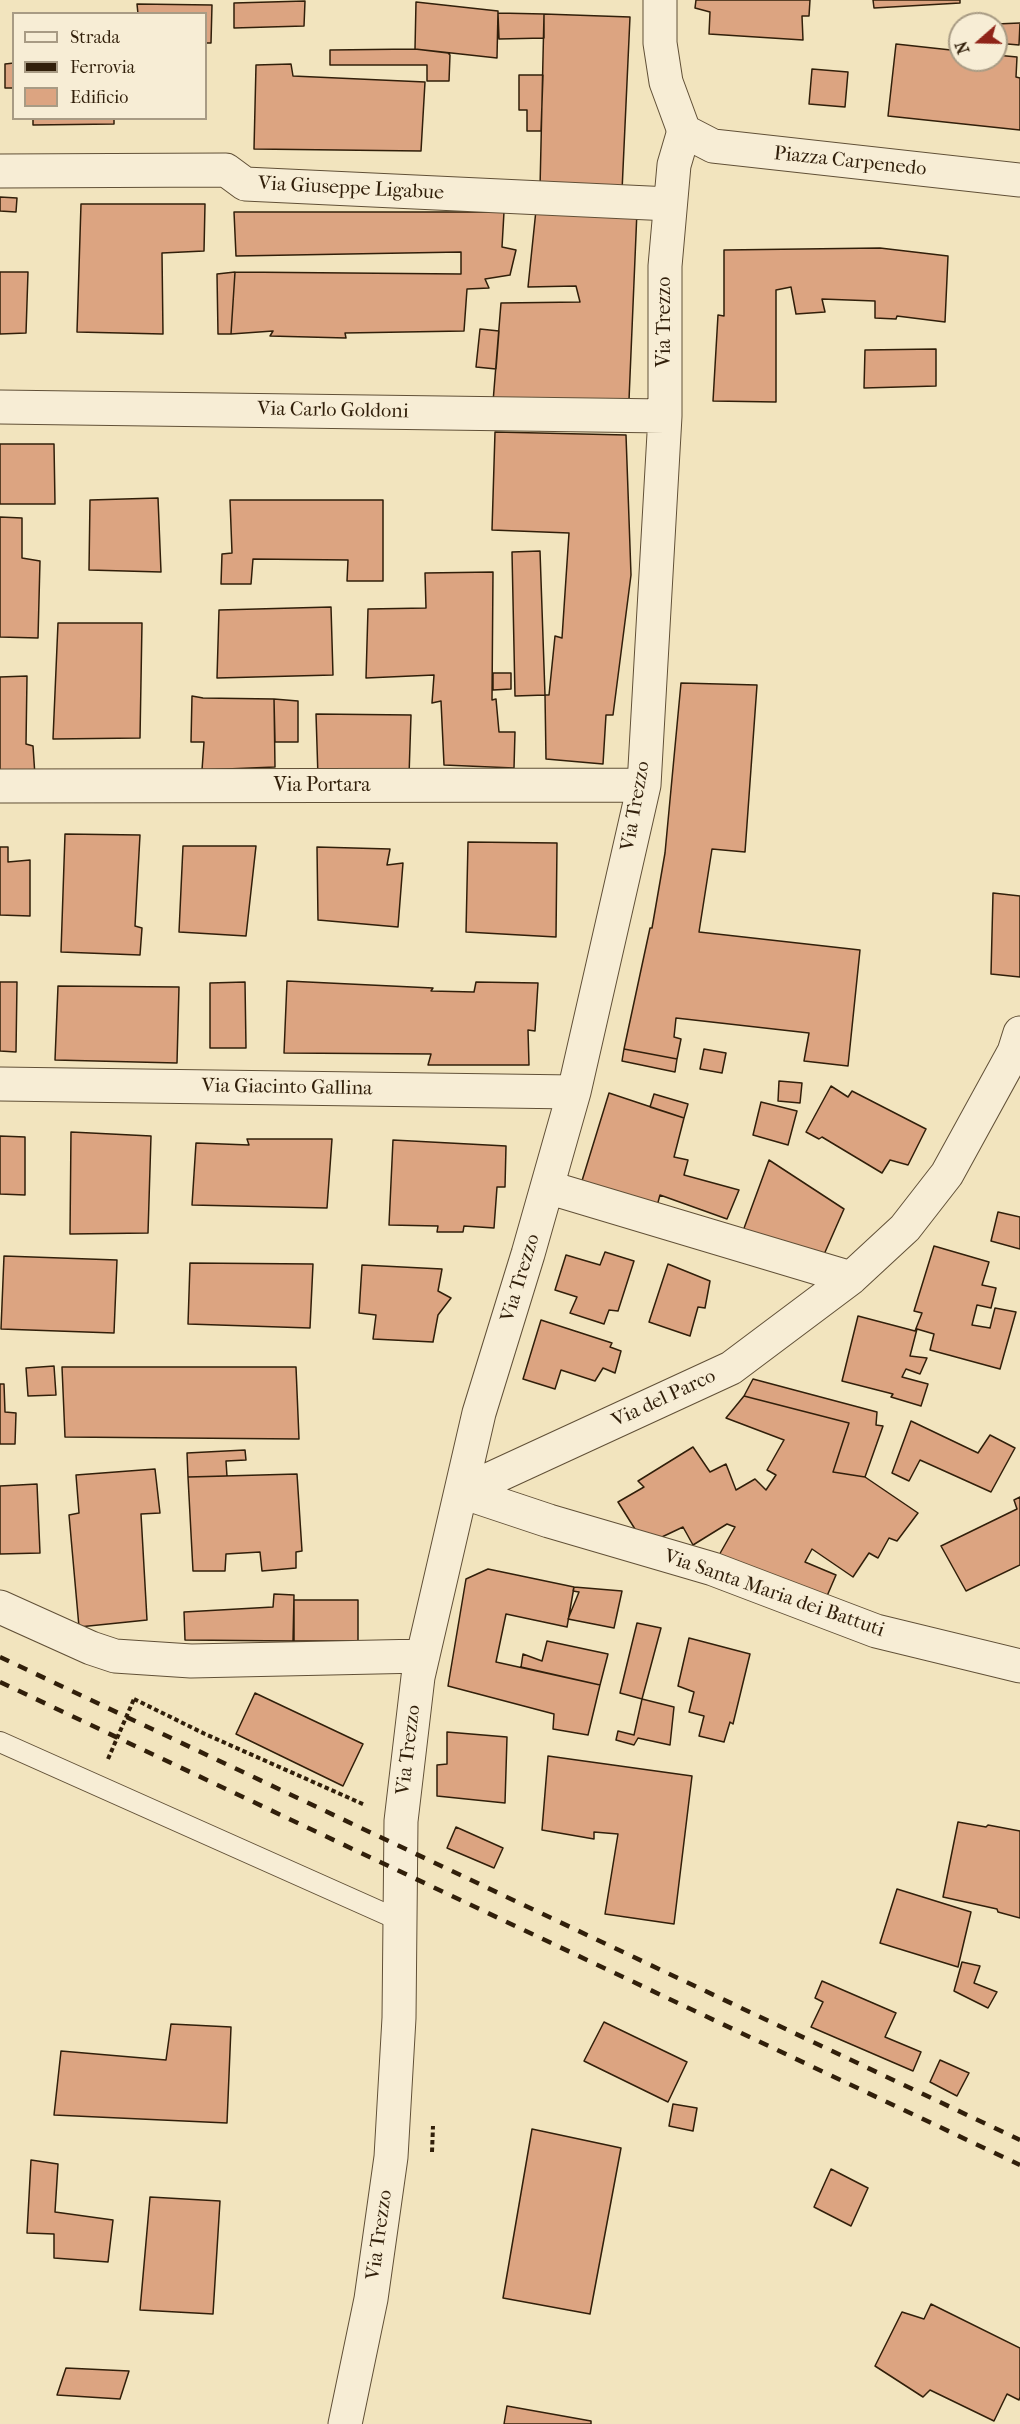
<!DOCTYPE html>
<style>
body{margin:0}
#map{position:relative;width:1020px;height:2424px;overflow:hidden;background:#f2e4be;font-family:"IM FELL French Canon",serif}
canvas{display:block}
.legend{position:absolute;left:12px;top:12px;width:195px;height:108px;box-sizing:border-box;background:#f7edd5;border:2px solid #a89b84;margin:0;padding:8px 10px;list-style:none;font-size:18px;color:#311f0a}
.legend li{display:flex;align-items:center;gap:12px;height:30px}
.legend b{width:30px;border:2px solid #a89b84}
.north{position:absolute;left:948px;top:12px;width:60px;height:60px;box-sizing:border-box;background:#f7edd5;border:2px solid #a89b84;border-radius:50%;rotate:250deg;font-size:16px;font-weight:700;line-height:24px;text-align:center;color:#311f0a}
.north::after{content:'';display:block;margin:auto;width:21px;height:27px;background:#8f2418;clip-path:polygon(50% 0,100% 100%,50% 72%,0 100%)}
</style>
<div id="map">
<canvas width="1020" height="2424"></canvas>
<ul class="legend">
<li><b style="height:8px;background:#f7edd5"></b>Strada</li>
<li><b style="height:8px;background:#311f0a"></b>Ferrovia</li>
<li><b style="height:16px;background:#dca481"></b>Edificio</li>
</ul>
<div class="north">N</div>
</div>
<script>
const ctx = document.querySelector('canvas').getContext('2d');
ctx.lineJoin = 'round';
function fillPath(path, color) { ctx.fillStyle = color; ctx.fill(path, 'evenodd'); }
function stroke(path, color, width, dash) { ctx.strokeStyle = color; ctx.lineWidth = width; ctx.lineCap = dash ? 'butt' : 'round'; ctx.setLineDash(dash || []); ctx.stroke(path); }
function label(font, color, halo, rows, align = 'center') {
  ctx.font = font + ' "IM FELL French Canon",serif'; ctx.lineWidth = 4.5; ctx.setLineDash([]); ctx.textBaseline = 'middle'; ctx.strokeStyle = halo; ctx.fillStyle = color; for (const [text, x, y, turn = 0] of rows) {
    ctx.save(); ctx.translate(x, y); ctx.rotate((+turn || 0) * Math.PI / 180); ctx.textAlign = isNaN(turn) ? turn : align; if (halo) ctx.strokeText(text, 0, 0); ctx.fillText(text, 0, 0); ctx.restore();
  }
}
const building = new Path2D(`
 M696 0H810L809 16H802L803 40 709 34 710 12 695 8Z
 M873 0H960V3L874 8Z
 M305 1 304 26 234 28V3Z
 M416 2 498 11 497 58 415 49Z
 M137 4 212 5 211 43H206V14H138Z
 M498 13 544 14V38L499 39Z
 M544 14 630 17 622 191 540 188Z
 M1020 23 1019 45 996 43V24Z
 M896 44 960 51V60H996V55L1017 57 1016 77 1020 78V130L888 116Z
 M415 49 448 53 450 55 449 81H427V65H330V50Z
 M14 63V88H5V64Z
 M291 64 293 76 425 82 421 151 254 149 256 65Z
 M812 69 848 72 845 107 809 104Z
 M519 75H543L541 131H527V110H519Z
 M33 118H114V124L33 125Z
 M0 197 17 198 16 212 0 211Z
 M81 204H205L204 251 162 253 163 334 77 332Z
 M536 210 637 211 629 400 493 402 501 303 580 302 576 286 528 287Z
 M234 212H504L502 247 516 250 510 275 485 279 489 288 467 289 464 331 345 333 346 338 270 336 273 331 231 334 235 272 461 274V252L236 256Z
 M880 248 948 256 945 322 897 316 896 319 875 318V301L822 299 825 312 796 314 791 287 776 290V402L713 401 718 315 724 316V250Z
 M0 272H28L26 333 0 334Z
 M235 272 231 334H218L217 274Z
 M480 329 499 331 496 369 476 367Z
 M936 349V386L864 388 865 350Z
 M495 432 626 435 631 575 613 715H606L603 764 546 759 545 695H549L555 636 562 638 569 533 492 530Z
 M0 444H54L55 504H0Z
 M158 498 161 572 89 570 90 500Z
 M230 500H383V581H347L348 560 253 559 251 584H221L222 554 232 553Z
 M0 517 22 518V558L40 561 38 638 0 637Z
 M540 551 545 695 515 696 512 552Z
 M493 572 492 700 496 699 499 732H515L514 768 444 765 441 701 432 703 434 675 366 678 368 609 426 608 425 573Z
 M331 607 333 675 217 678 219 610Z
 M58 623H142L140 738 53 739Z
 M493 673H511V689L493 690Z
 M27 676 26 744 33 746 35 776H0V677Z
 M681 683 757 685 745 852 712 849 699 932 860 950 848 1066 804 1061 809 1033 676 1018 674 1037 681 1039 677 1059 624 1049 650 928H652L665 853Z
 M192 696 203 698 274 699 275 767 202 770 204 742H191Z
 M274 699 298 701V742H275Z
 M316 714 411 715 409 776 318 777Z
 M65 834 140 835 135 926 142 928 140 955 61 952Z
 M468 842 557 843 556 937 466 932Z
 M183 846H256L246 936 179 932Z
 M0 847H8V862L30 860V916L0 915Z
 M317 847 390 849 387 865 403 863 398 927 318 920Z
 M993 893 1020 896V977L991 974Z
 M287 981 433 988 431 991 474 992 476 982 538 983 535 1031 528 1030 529 1065H428L431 1054 284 1053Z
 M0 982H17L16 1052 0 1051Z
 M245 982 246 1048H210V983Z
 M58 986 179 987 177 1063 55 1060Z
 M624 1049 677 1059 675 1072 622 1061Z
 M704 1049 726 1053 722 1073 700 1069Z
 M779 1081 802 1083 800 1103 778 1101Z
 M831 1086 848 1097 852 1091 926 1129 908 1165 890 1160 882 1173 822 1137 819 1139 806 1132Z
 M609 1093 684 1118 674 1157 688 1160 684 1175 739 1190 727 1219 660 1195 657 1206 581 1184Z
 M654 1094 688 1104 684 1118 650 1107Z
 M761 1102 797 1111 788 1145 753 1135Z
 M71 1132 151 1136 148 1233 70 1234Z
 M0 1136 25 1137V1195L0 1194Z
 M247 1139H332L327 1208 192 1205 196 1143 249 1145Z
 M393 1140 506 1146 505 1187H497L494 1228 464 1226 463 1232H437L438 1226 389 1225Z
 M769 1160 844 1209 822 1259 743 1231Z
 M998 1212 1020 1217V1249L991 1241Z
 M934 1246 989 1262 982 1285 996 1288 991 1308 977 1305 972 1325 990 1328 995 1308 1016 1312 1000 1369 930 1350 934 1334 917 1329 910 1356 927 1358 920 1374 906 1369 902 1377 928 1384 921 1406 891 1397 893 1394 842 1381 858 1316 915 1331 922 1313 914 1311Z
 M605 1252 634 1261 618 1311 609 1310 604 1324 570 1313 577 1297 555 1290 566 1255 600 1265Z
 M4 1256 117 1260 114 1333 1 1329Z
 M190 1263 313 1264 310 1328 188 1324Z
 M668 1264 710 1281 705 1308 698 1307 690 1336 649 1322Z
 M362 1265 442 1269 438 1291 451 1298 438 1315 433 1342 373 1339 376 1315 359 1313Z
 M541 1320 612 1343 610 1347 621 1351 615 1373 603 1368 595 1381 561 1370 555 1389 523 1379Z
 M54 1366 56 1395 28 1396 26 1368Z
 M62 1367H296L299 1439 65 1437Z
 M753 1379 877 1412 876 1425 883 1426 865 1477 833 1472 849 1423 744 1396Z
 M0 1384H4L5 1412 16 1413 15 1444H0Z
 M744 1396 849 1423 833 1472 865 1477 918 1513 897 1541 889 1538 878 1558 869 1553 853 1577 812 1549 805 1562 836 1575 824 1603 714 1564 735 1527 727 1524 693 1545 683 1527 645 1545 618 1502 644 1487 638 1481 693 1447 710 1472 726 1464 736 1490 755 1479 766 1490 776 1475 767 1470 784 1440 726 1418Z
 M911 1421 978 1453 990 1435 1015 1448 991 1492 920 1460 909 1481 892 1473Z
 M245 1450 246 1460 226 1461 227 1476 188 1477 187 1453Z
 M155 1469 160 1513 141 1514 147 1620 79 1627 69 1515 79 1513 76 1475Z
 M297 1474 302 1551 296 1552V1568L262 1571 260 1552 226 1554 225 1571H193L188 1477Z
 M37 1484 40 1553 0 1554V1486Z
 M1020 1497V1565L966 1591 941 1546 1017 1509 1014 1500Z
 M488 1569 574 1587 567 1627 506 1614 496 1662 600 1685 588 1735 553 1729 554 1714 448 1686 466 1579Z
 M574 1587 622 1591 614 1628 568 1619 579 1592 573 1591Z
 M274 1594 294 1595 293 1641 185 1640 184 1612 273 1607Z
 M294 1600H358V1641H294Z
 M637 1623 661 1628 642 1699 620 1693Z
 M689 1638 750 1654 733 1724 730 1722 724 1742 699 1736 704 1716 689 1712 694 1692 678 1686Z
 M547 1641 608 1654 600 1685 521 1667 523 1654 542 1661Z
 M255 1693 363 1744 343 1786 236 1734Z
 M642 1699 674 1707 670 1745 638 1738 634 1745 616 1740 618 1731 634 1735Z
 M447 1732 507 1737 505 1803 437 1796V1765L447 1764Z
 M548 1756 692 1776 674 1924 605 1914 618 1834 594 1832V1839L542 1830Z
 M958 1822 986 1827 988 1825 1020 1831V1918L998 1912 997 1909 943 1897Z
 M456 1827 503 1848 494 1868 447 1848Z
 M897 1889 971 1912 958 1967 880 1943Z
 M962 1962 980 1966 974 1983 997 1992 988 2008 954 1991Z
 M822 1981 896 2013 885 2037 921 2052 913 2071 811 2027 823 2002 815 1998Z
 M604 2022 687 2062 668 2102 584 2061Z
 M171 2024 231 2027 227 2123 54 2115 61 2051 166 2060Z
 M940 2060 969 2073 957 2096 930 2082Z
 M673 2104 697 2108 693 2131 669 2126Z
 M532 2129 621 2148 590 2314 503 2298Z
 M31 2160 58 2164 55 2212 113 2220 108 2262 54 2258V2234L27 2233Z
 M831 2169 868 2188 851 2226 814 2207Z
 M150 2197 220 2201 213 2314 140 2310Z
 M931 2304 1020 2348V2397L1019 2400 1007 2394 994 2421 930 2390 923 2397 875 2366 902 2312 924 2319Z
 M66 2368 129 2371 120 2399 57 2395Z
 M507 2406 591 2421V2424H504Z`);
const path = new Path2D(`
 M134 1699 205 1734 365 1805
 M432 2152 433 2126`);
const service = new Path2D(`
 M0 1742 399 1920`);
const minor = new Path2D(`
 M0 171 226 170 245 184 670 204
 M0 407 665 416
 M0 786 644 785
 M0 1084 574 1092
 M547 1187 851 1278
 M462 1492 731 1368 851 1278 905 1228 947 1174 1014 1052 1020 1033
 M462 1492 549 1521 713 1569 876 1631 1020 1666
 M0 1607 91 1648 115 1656 191 1661 423 1656
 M345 2424 371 2299 391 2157 399 2018 401 1821 418 1677 479 1413 528 1254 574 1092 644 785 665 416V266L674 165 684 131`);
const tertiary = new Path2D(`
 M660 0V43L666 82 684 131 713 146 1020 180`);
const rail = new Path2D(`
 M0 1657 1020 2140
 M0 1682 1020 2165`);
const pathBridge = new Path2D(`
 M108 1759 134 1699`);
const streetNames = [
 ["Piazza Carpenedo",850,162,6],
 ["Via Giuseppe Ligabue",351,189,3],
 ["Via Trezzo",665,322,-90],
 ["Via Carlo Goldoni",333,411,1],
 ["Via Portara",322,786],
 ["Via Trezzo",636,806,-80],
 ["Via Giacinto Gallina",287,1088,1],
 ["Via Trezzo",521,1278,-73],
 ["Via del Parco",664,1399,-25],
 ["Via Santa Maria dei Battuti",774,1594,19],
 ["Via Trezzo",409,1750,-83],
 ["Via Trezzo",380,2235,-82]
];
fillPath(building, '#dca481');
stroke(building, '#311f0a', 1.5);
stroke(service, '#615037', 22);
stroke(minor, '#615037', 35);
stroke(tertiary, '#615037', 35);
stroke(path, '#311f0a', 4, [4.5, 3]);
stroke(service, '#f7edd5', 20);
stroke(minor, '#f7edd5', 33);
stroke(tertiary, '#f7edd5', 33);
stroke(rail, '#311f0a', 4.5, [10, 10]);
stroke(pathBridge, '#311f0a', 4, [4.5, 3]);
label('20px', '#311f0a', '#f7edd5', streetNames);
</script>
